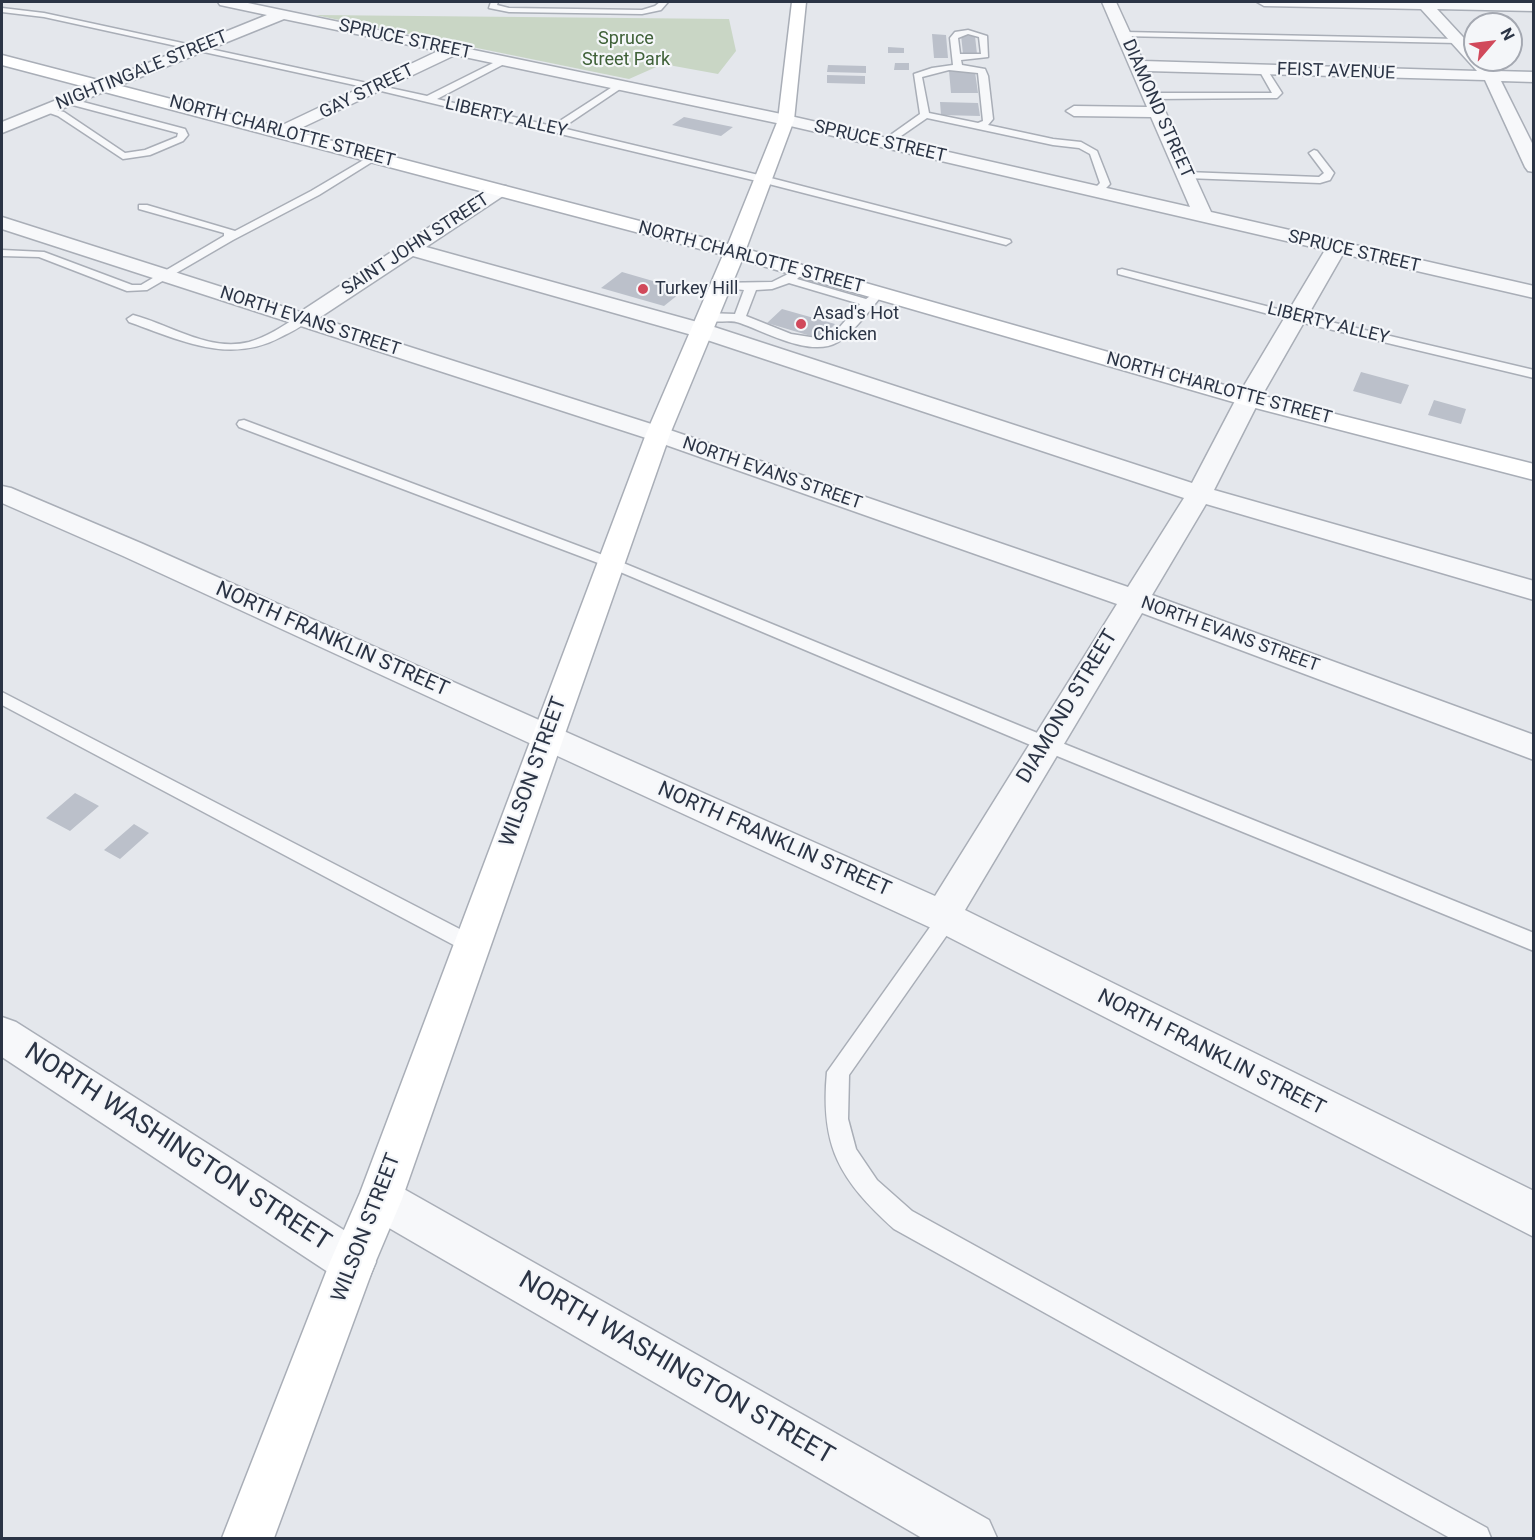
<!DOCTYPE html>
<style>
body{margin:0}
#map{position:relative;width:1535px;height:1540px;overflow:hidden;background:#e4e7ec;font-family:Roboto,sans-serif}
canvas{display:block}
.frame{position:absolute;inset:0;border:3px solid #2b3445;pointer-events:none}
.north{position:absolute;left:1463px;top:12px;width:60px;height:60px;box-sizing:border-box;background:#f4f6f9;border:2px solid #a4a8b1;border-radius:50%;rotate:62deg;font-size:16px;font-weight:700;line-height:24px;text-align:center;color:#2b3445}
.north::after{content:'';display:block;margin:auto;width:21px;height:27px;background:#d1495b;clip-path:polygon(50% 0,100% 100%,50% 72%,0 100%)}
</style>
<div id="map">
<canvas width="1535" height="1540"></canvas>
<div class="frame"></div>
<div class="north">N</div>
</div>
<script>
const ctx = document.querySelector('canvas').getContext('2d');
ctx.lineJoin = 'round';
function fillPath(path, color) { ctx.fillStyle = color; ctx.fill(path, 'evenodd'); }
function stroke(path, color, width, dash) { ctx.strokeStyle = color; ctx.lineWidth = width; ctx.lineCap = dash ? 'butt' : 'round'; ctx.setLineDash(dash || []); ctx.stroke(path); }
function label(font, color, halo, rows, align = 'center') {
  ctx.font = font + ' Roboto,sans-serif'; ctx.lineWidth = 4.5; ctx.setLineDash([]); ctx.textBaseline = 'middle'; ctx.strokeStyle = halo; ctx.fillStyle = color; for (const [text, x, y, turn = 0] of rows) {
    ctx.save(); ctx.translate(x, y); ctx.rotate((+turn || 0) * Math.PI / 180); ctx.textAlign = isNaN(turn) ? turn : align; if (halo) ctx.strokeText(text, 0, 0); ctx.fillText(text, 0, 0); ctx.restore();
  }
}
const green = new Path2D(`
 M315 15 729 19 736 51 718 74 663 64 629 79Z`);
const building = new Path2D(`
 M932 34 946 35 948 58H934Z
 M961 35 975 36 977 54H963Z
 M888 47 904 48V53H888Z
 M895 63H909V70H894Z
 M828 65 866 66V73L827 72Z
 M949 71 975 72 978 93H951Z
 M827 75 865 76V84L827 83Z
 M940 102 978 103 980 116 941 115Z
 M684 117 733 127 721 136 672 125Z
 M622 272 684 290 664 306 601 288Z
 M782 309 835 324 821 339 767 323Z
 M1361 372 1409 385 1401 404 1353 391Z
 M1434 400 1466 409 1461 424 1428 415Z
 M75 793 99 806 70 831 46 818Z
 M134 824 149 833 120 859 104 850Z`);
const lane = new Path2D(`
 M491 2H498L497 5 509 8 642 10 655 6 660 2H668L661 10 642 14 509 12 489 8Z
 M2 8 44 13 427 96 503 58 506 59V63L437 99 552 126 620 82 624 85 623 87 562 128 767 177 1010 240 1011 242 1006 245 761 182 377 90 44 17 2 12Z
 M968 30 987 36 988 57 961 60 962 65 985 69 988 76 993 119 988 125 1053 139 1081 142 1097 151 1110 184 1100 194 1091 192 1100 183 1090 154 1079 148 1053 145 927 118 888 145H882V141L920 114 914 74 932 68 953 65 950 38 955 32ZM968 34 979 37 981 54H960L958 38ZM949 70 978 73 983 121 978 123 929 113 922 77Z
 M1124 32 1458 39 1462 41 1458 43 1121 36 1120 34Z
 M1263 67 1266 68 1282 93 1277 98 1151 99 1147 96 1151 93H1272L1259 70Z
 M68 98 185 129 188 135 183 141 150 155 123 159 58 116 41 110 46 107 64 112 125 153 145 150 177 137 178 133 65 103 64 101Z
 M1314 150 1317 151 1334 173 1330 180 1320 183 1186 178 1181 175 1186 172 1319 177 1324 173 1309 153Z
 M372 155 380 157 319 195 233 240 147 290 127 291 39 257 2 256V250L44 252 132 285H141L224 236V233L139 209V205H147L235 231 311 191Z
 M798 269 804 272 797 279 866 299 876 292 882 295C872 308 851 335 838 342 811 358 766 332 740 323 728 318 710 326 700 317L706 313 735 314 744 290 716 287V283L772 282ZM789 283 860 304 838 329 823 339 791 334 746 316 756 290 772 289Z
 M1122 269 1297 314 1534 370V378L1291 320 1118 274V270Z
 M133 315C171 325 209 352 249 342 267 337 283 326 299 316L303 315 309 319C302 327 291 332 281 337 229 365 180 340 129 322L127 319Z
 M244 420 616 560 1052 739 1534 933V951L1040 749 606 566 239 427 237 424 239 421Z
 M2 692 479 939 482 945 479 951 472 954 465 951 2 705Z
 M947 910 954 913 957 919 954 925 849 1075 848 1119 856 1149 877 1180 912 1211 1487 1528 1491 1538H1450L894 1229C840 1180 820 1147 827 1072L940 913Z`);
const street = new Path2D(`
 M218 2H243L786 115 1190 207 1151 117 1074 116 1066 111 1074 106 1147 107 1102 2H1116L1143 61 1477 71 1421 9 1264 6 1257 2 1534 3V11L1437 9 1475 50V60H1485L1495 71 1534 72V82L1501 81 1534 147V172L1528 171 1525 167 1485 80 1147 71 1211 212 1534 286V298L1343 254 1260 399 1214 490 1534 581V600L1206 504 1152 595 1534 735V760L1142 613 965 910 1534 1191V1237L929 927 123 556 2 503V486L11 488 143 544 935 896 1117 604 649 439 2 229V217L300 312 492 186H506L508 190 506 194 426 247 708 325 1192 483 1236 399 1325 250 786 125 455 55 282 137 276 136 273 132 276 128 438 51 284 19 2 133V122L267 15 220 5ZM413 256 692 335 1184 498 1128 587 667 429 319 318Z
 M2 1017 16 1022 369 1246 376 1262 369 1278 353 1285 337 1278 2 1057Z
 M380 1177 395 1184 989 1520 997 1538H922L365 1214 358 1199 365 1184Z`);
const secondary = new Path2D(`
 M792 2H806L794 120 746 249 1256 394 1534 464V480L1240 404 742 260 670 434 402 1199 375 1263 274 1538H222L330 1262 360 1193 646 434 723 255 2 65V55L728 244 778 120Z`);
const markers = [
 [643,289,6,"#d1495b"],
 [801,324,6,"#d1495b"]
];
const farParknames = [
 ["Spruce",626,39],
 ["Street Park",626,60]
];
const farStreetnames = [
 ["SPRUCE STREET",405,40,12],
 ["NIGHTINGALE STREET",142,71,-22],
 ["FEIST AVENUE",1336,72,2],
 ["GAY STREET",367,92,-26],
 ["DIAMOND STREET",1157,109,66],
 ["LIBERTY ALLEY",506,118,13],
 ["NORTH CHARLOTTE STREET",282,132,15],
 ["SPRUCE STREET",880,142,13],
 ["SAINT JOHN STREET",416,245,-33],
 ["SPRUCE STREET",1354,252,13],
 ["NORTH CHARLOTTE STREET",751,258,15],
 ["NORTH EVANS STREET",310,322,18],
 ["LIBERTY ALLEY",1328,324,14],
 ["NORTH CHARLOTTE STREET",1219,389,15],
 ["NORTH EVANS STREET",772,474,19],
 ["NORTH EVANS STREET",1230,635,20]
];
const farPoinames = [
 ["Turkey Hill",655,289],
 ["Asad's Hot",813,314],
 ["Chicken",813,335]
];
const streetNames = [
 ["NORTH FRANKLIN STREET",332,640,24],
 ["DIAMOND STREET",1068,707,-59],
 ["WILSON STREET",534,772,-70],
 ["NORTH FRANKLIN STREET",774,840,24],
 ["NORTH FRANKLIN STREET",1211,1053,27],
 ["WILSON STREET",367,1228,-69]
];
const nearStreetnames = [
 ["NORTH WASHINGTON STREET",177,1148,33],
 ["NORTH WASHINGTON STREET",676,1369,30]
];
fillPath(green, '#c9d6c5');
fillPath(building, '#bbc0ca');
stroke(lane, '#a9aeb7', 3);
stroke(street, '#a9aeb7', 3);
stroke(secondary, '#a9aeb7', 3);
fillPath(lane, '#f7f8fa');
fillPath(street, '#f7f8fa');
fillPath(secondary, '#fff');
for (const [x, y, r, color] of markers) { const dot = new Path2D(); dot.arc(x, y, r, 0, 2 * Math.PI); ctx.fillStyle = color; ctx.fill(dot); stroke(dot, '#f4f6f9', 2); }
label('18px', '#3f6138', '#f4f6f9', farParknames);
label('18px', '#2b3445', '#f4f6f9', farStreetnames);
label('18px', '#2b3445', '#f4f6f9', farPoinames, 'left');
label('21px', '#2b3445', '#f4f6f9', streetNames);
label('26px', '#2b3445', '#f4f6f9', nearStreetnames);
</script>
